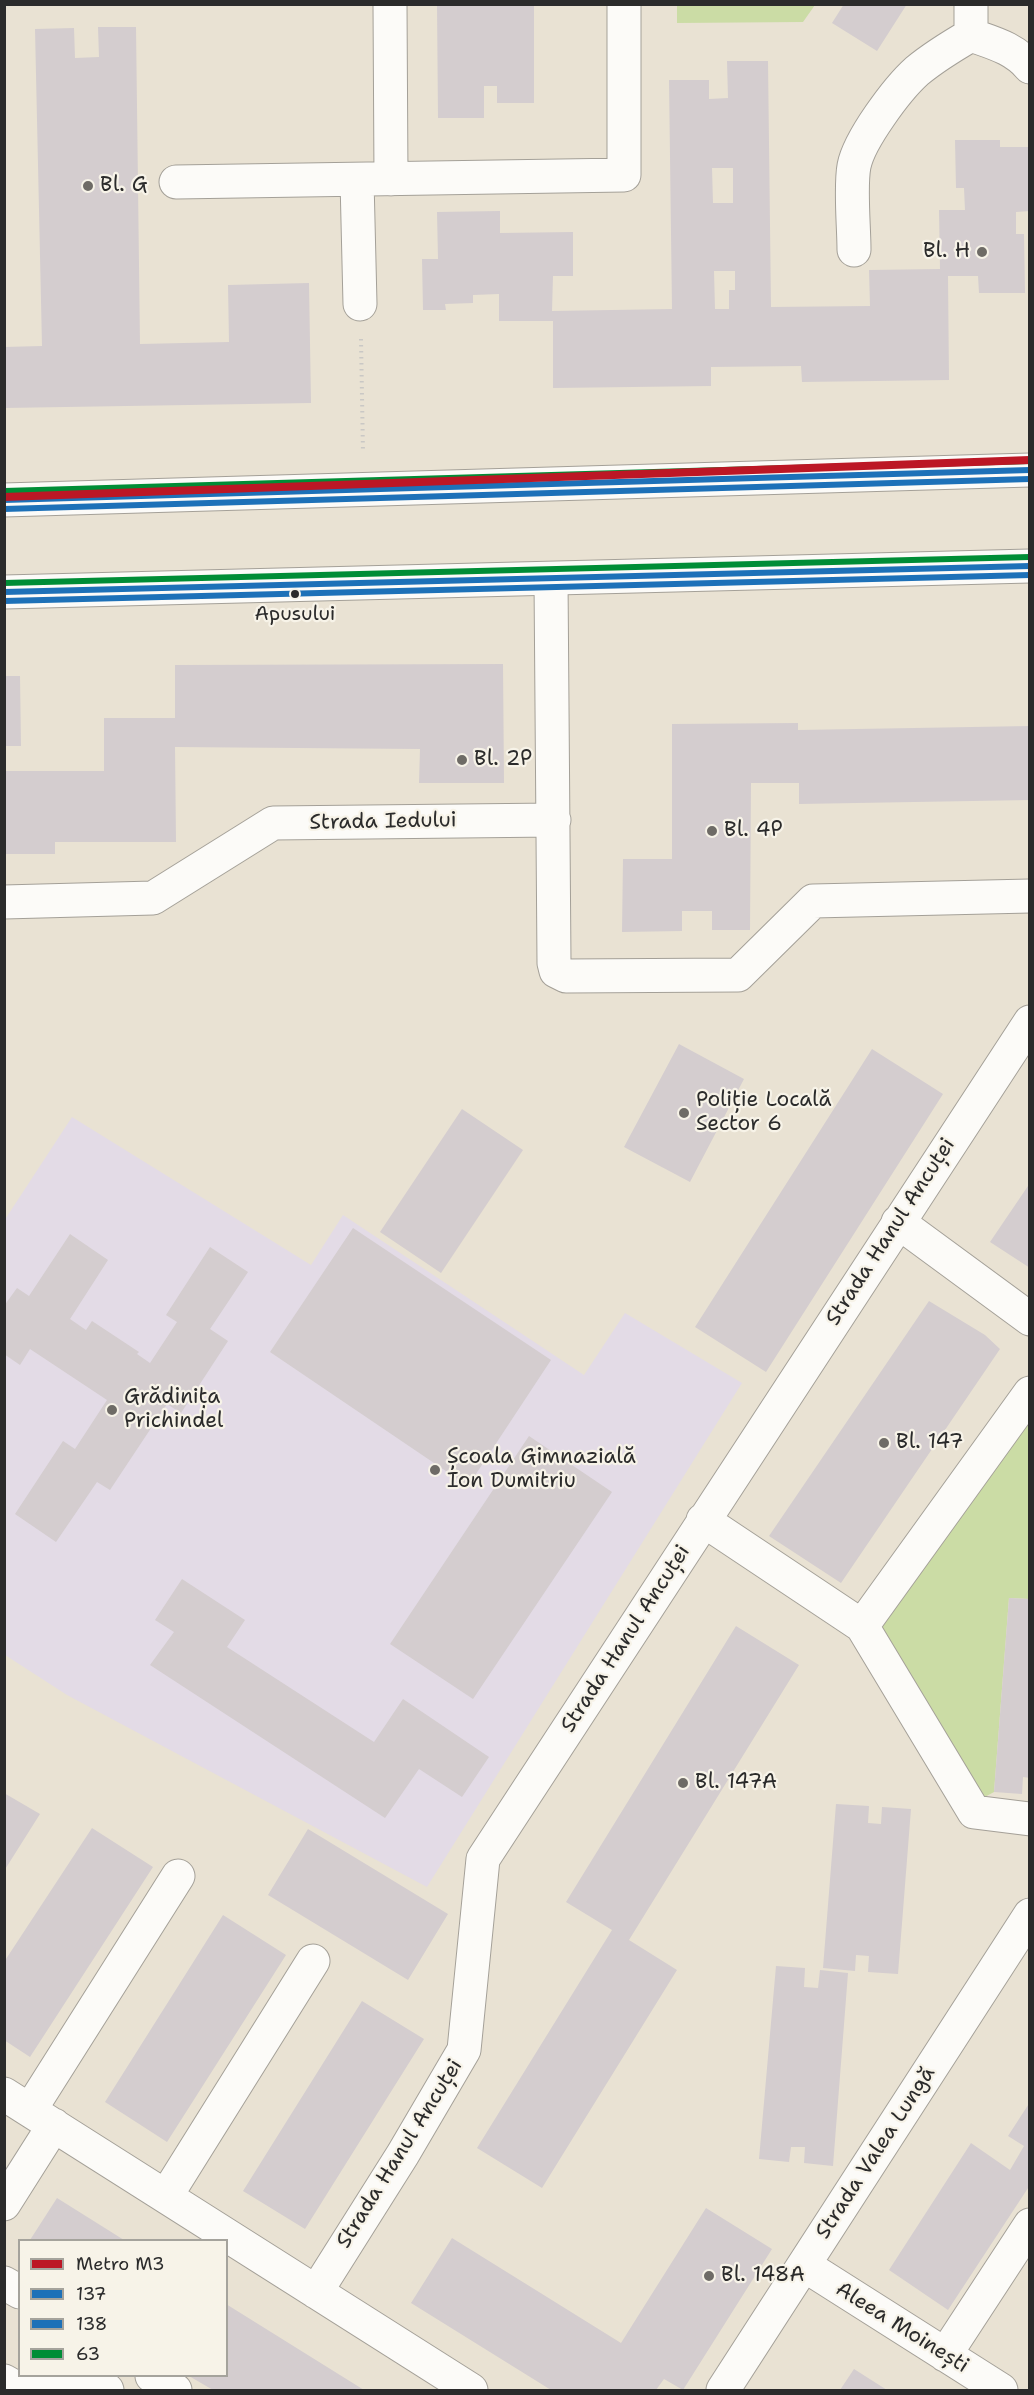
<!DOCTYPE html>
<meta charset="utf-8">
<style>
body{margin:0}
#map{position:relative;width:1034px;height:2395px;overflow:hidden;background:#e9e2d3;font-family:"Shantell Sans",sans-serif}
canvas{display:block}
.frame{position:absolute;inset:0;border:6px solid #2b2b2b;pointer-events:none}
.legend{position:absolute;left:18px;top:2239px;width:210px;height:138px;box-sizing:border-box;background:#f7f3e8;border:2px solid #a5a39c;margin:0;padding:8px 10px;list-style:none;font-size:18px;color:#2b2b2b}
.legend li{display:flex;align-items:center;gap:12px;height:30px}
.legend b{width:30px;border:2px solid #a5a39c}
</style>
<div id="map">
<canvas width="1034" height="2395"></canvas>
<div class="frame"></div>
<ul class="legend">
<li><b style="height:8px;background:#bc1725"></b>Metro M3</li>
<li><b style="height:8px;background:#1d71b8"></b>137</li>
<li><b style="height:8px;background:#1d71b8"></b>138</li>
<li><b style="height:8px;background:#008d36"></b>63</li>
</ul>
</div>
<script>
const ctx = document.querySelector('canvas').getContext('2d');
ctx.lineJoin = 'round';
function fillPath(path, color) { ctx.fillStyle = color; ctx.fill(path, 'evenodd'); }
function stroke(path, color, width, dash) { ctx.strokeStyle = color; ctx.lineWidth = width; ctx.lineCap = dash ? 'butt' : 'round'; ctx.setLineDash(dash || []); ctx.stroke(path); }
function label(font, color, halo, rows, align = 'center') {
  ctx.font = font + ' "Shantell Sans",sans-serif'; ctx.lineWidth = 4.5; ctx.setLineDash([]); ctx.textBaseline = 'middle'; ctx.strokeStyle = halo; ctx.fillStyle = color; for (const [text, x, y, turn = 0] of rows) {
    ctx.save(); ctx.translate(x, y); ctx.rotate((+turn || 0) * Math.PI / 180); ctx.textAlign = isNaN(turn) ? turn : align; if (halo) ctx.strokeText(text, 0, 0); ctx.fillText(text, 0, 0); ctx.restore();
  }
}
const built = new Path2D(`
 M72 1117 311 1265 343 1215 584 1375 625 1313 742 1383 427 1887 67 1695 5 1655 4 1221Z`);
const green = new Path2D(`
 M677 5V4L815 5 803 22 677 23Z
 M1029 1393V1599L1009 1598 994 1792 970 1805 862 1626Z`);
const building = new Path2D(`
 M437 4H534V103H497V86H484V118H438Z
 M844 4H907L877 51 832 23Z
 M98 27H136L140 344 229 342 228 285 309 283 311 403 4 408V347L42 346 35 29 74 28 75 58 99 57Z
 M727 61H768L771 307 870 306 869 270 940 269 939 210H965L964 188H956L955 140H1000V147H1030V211L1016 212V234H1024L1025 293H979L978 276H948L949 380 802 382 801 366 711 367V386L553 388V321H499V294L473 295V303L445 304 446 310H423L422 259H438L437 212 500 211V233L573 232V276H553L552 311 672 309 669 80H709V99L728 98ZM712 168H733V203H713ZM714 271H735V290H729V309H715Z
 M503 664 504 783H419L420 749 175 747 176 842H55V854H4V771H104V718H175V665Z
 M4 676H20L21 746H4Z
 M798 723V730L1030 726V800L799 804V783H751L750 930H712V911H682V931L622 932 623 859H672V724Z
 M679 1044 744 1079 690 1182 624 1147Z
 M872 1049 943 1094 766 1372 695 1327Z
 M462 1109 523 1150 441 1273 380 1232Z
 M1030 1183V1268L990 1242Z
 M353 1228 551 1360 468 1486 270 1352Z
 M70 1234 108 1260 70 1319 86 1330 92 1321 139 1352 137 1354 150 1363 177 1322 166 1315 210 1247 248 1272 210 1329 228 1341 181 1413 167 1404 110 1490 97 1482 56 1542 15 1514 63 1441 75 1449 107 1400 30 1349 20 1365 4 1354V1306L17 1288 29 1296Z
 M929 1301 985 1335 1000 1349 841 1583 769 1536Z
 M529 1436 612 1492 473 1699 390 1644Z
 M182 1579 245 1620 227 1647 374 1742 403 1699 489 1757 462 1797 419 1769 385 1818 150 1665 174 1632 155 1620Z
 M1009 1598 1030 1599V1778L1023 1777 1022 1794 994 1792Z
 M736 1626 799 1665 629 1940 677 1970 542 2188 477 2148 612 1930 566 1902Z
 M4 1793 40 1814 4 1871Z
 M836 1804 869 1806 868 1823 881 1824 882 1807 911 1809 898 1974 868 1972 869 1956 856 1955 855 1971 823 1968Z
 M92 1828 153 1867 30 2057 4 2040V1962Z
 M308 1829 448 1914 408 1980 268 1895Z
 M223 1915 286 1955 167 2142 105 2102Z
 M776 1966 805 1968 804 1987 818 1988 820 1970 848 1973 833 2166 804 2163 805 2147H791L789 2162 759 2159Z
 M362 2001 424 2039 305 2229 243 2191Z
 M1030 2102V2185L948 2310 889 2270 971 2143 1010 2170 1024 2146 1008 2136Z
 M57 2198 124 2240H30Z
 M706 2208 772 2249 683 2390 664 2379 656 2390H551L411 2303 452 2238 621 2343Z
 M226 2304 364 2390H213L189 2376H226Z
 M854 2369 887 2390H840Z`);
const path = new Path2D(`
 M361 339 363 452`);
const minor = new Path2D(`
 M390 4 391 179
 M971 35C993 43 1014 48 1030 67
 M971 35V4
 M357 180 360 304
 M176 182 624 175V4
 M854 250C854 227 850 187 854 166 859 140 897 89 917 71 934 57 952 46 971 35
 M551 579 554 963 556 971 566 976 738 975 813 901 1030 896
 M4 902 153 898 273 823 554 820
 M898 1222 1030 1319
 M703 1520 862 1626 974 1812 1030 1819
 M862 1626 1030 1393
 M4 2094 471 2390
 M30 2110 178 1876
 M166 2196 313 1961
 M4 2204 54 2125
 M804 2265 1001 2390
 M4 2283 20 2292
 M316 2292 403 2154 464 2050 483 1859 1030 1022
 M945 2355 1030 2225
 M152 2376 175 2390
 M4 2381 20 2390
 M32 2390 96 2383 107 2390
 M723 2390 1030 1915`);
const major = new Path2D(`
 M4 500 1030 470
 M4 592 1030 566`);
const bus1 = new Path2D(`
 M4 500 1030 470
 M4 592 1030 566`);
const bus2 = new Path2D(`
 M4 509 1030 479
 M4 601 1030 575`);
const bus3 = new Path2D(`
 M4 491 1030 461
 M4 583 1030 557`);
const metro1 = new Path2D(`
 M4 497 1030 460`);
const markers = [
 [88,186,6,"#6e6b66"],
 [982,252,6,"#6e6b66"],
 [295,594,5,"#2b2b2b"],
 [462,760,6,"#6e6b66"],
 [712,831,6,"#6e6b66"],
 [684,1113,6,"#6e6b66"],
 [112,1410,6,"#6e6b66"],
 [884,1443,6,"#6e6b66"],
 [435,1470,6,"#6e6b66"],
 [683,1783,6,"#6e6b66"],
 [709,2276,6,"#6e6b66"]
];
const busNames = [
 ["Apusului",295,615]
];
const poiNames = [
 ["Bl. G",100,186],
 ["Bl. H",970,252,"right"],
 ["Bl. 2P",474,760],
 ["Bl. 4P",724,831],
 ["Poliție Locală",696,1101],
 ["Sector 6",696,1125],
 ["Grădinița",124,1398],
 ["Prichindel",124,1422],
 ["Bl. 147",896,1443],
 ["Școala Gimnazială",447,1458],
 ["Ion Dumitriu",447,1482],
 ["Bl. 147A",695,1783],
 ["Bl. 148A",721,2276]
];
const streetNames = [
 ["Strada Iedului",383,822,-1],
 ["Strada Hanul Ancuței",891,1232,-57],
 ["Strada Hanul Ancuței",626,1639,-57],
 ["Strada Valea Lungă",876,2153,-57],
 ["Strada Hanul Ancuței",400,2154,-58],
 ["Aleea Moinești",902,2328,32]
];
fillPath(built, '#e3dbe6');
fillPath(green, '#cbdca5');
fillPath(building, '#d4cdcf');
stroke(minor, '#a4a098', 35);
stroke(major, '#a4a098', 35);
stroke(path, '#cac8c5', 4, [1.5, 4.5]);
stroke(minor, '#fcfbf8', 33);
stroke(major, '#fcfbf8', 33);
stroke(bus1, '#1d71b8', 6);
stroke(bus2, '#1d71b8', 6);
stroke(bus3, '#008d36', 6);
stroke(metro1, '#bc1725', 8);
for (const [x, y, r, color] of markers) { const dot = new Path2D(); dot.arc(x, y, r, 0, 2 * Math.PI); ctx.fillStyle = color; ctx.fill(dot); stroke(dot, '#f7f3e8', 2); }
label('20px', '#2b2b2b', '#f7f3e8', busNames);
label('21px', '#2b2b2b', '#f7f3e8', poiNames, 'left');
label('21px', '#2b2b2b', '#f7f3e8', streetNames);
</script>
